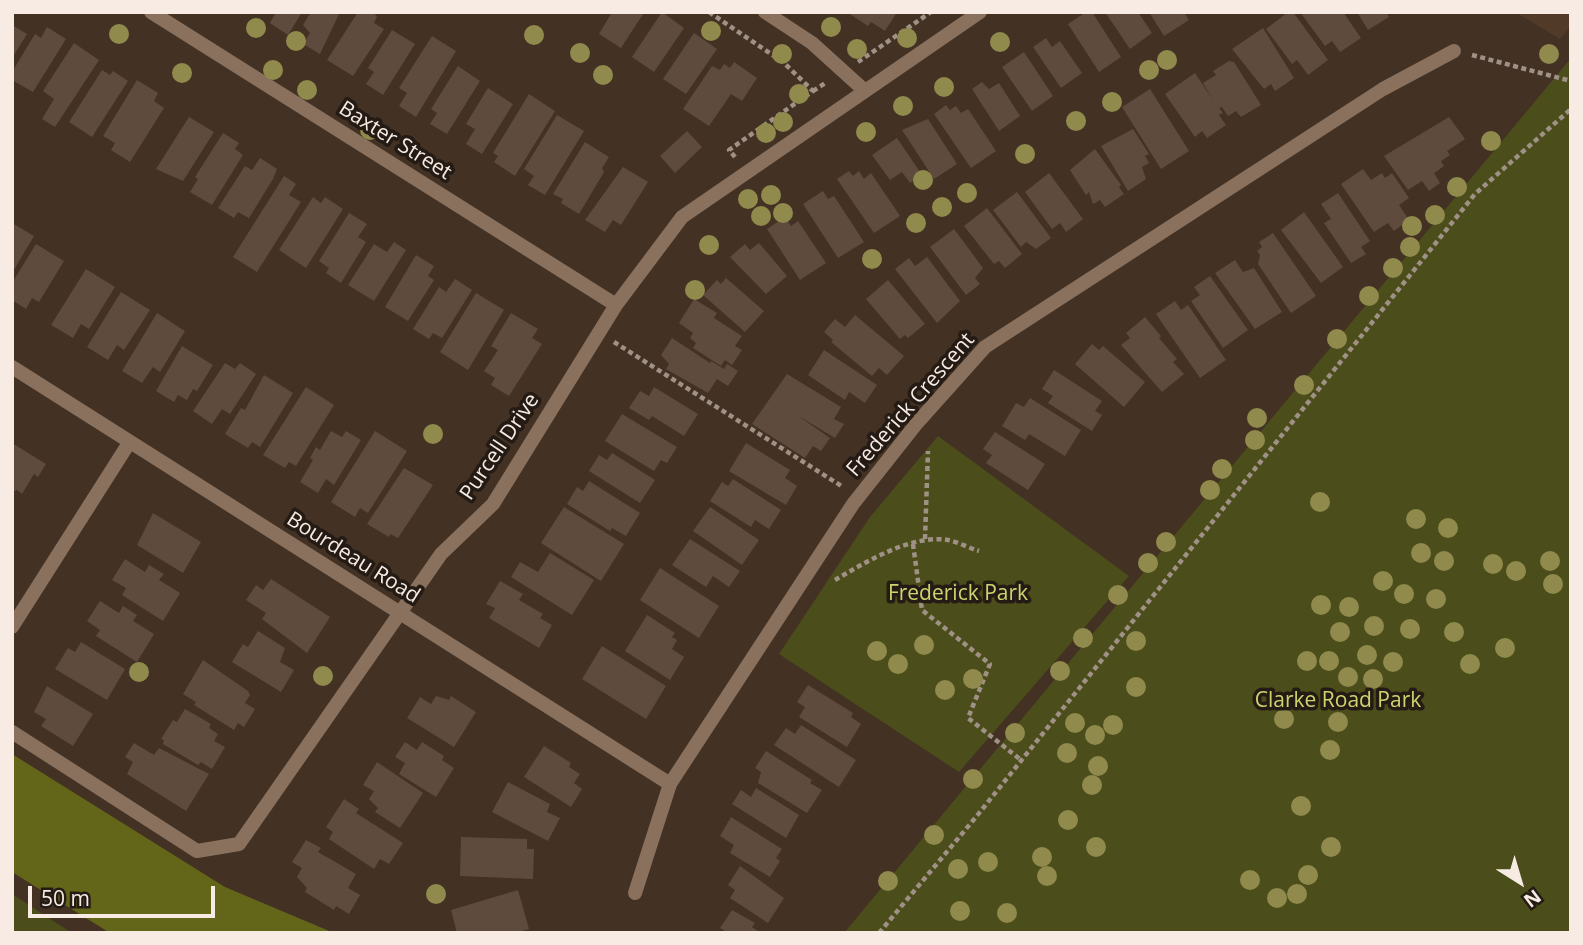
<!DOCTYPE html>
<style>
body{margin:0}
#map{position:relative;width:1583px;height:945px;overflow:hidden;background:#433124;font-family:"Open Sans",sans-serif}
canvas{display:block}
.frame{position:absolute;inset:0;border:14px solid #f7ebe3;pointer-events:none}
.north{position:absolute;left:1485px;top:847px;width:70px;height:70px;-webkit-text-stroke:5px #241b15;paint-order:stroke;rotate:143deg;font-size:19px;font-weight:700;line-height:28px;text-align:center;color:#f7ebe3}
.north::after{content:'';display:block;margin:auto;width:24px;height:32px;background:#f7ebe3;clip-path:polygon(50% 0,100% 100%,50% 72%,0 100%)}
.scale{position:absolute;left:28px;top:886px;width:187px;height:32px;box-sizing:border-box;border:4px solid #f7ebe3;border-top:0;padding-left:9px;font-size:21px;line-height:24px;white-space:nowrap;color:#f7ebe3;-webkit-text-stroke:5px #241b15;paint-order:stroke}
</style>
<div id="map">
<canvas width="1583" height="945"></canvas>
<div class="frame"></div>
<div class="north">N</div>
<div class="scale">50 m</div>
</div>
<script>
const ctx = document.querySelector('canvas').getContext('2d');
ctx.lineJoin = 'round';
function fillPath(path, color) { ctx.fillStyle = color; ctx.fill(path, 'evenodd'); }
function stroke(path, color, width, dash) { ctx.strokeStyle = color; ctx.lineWidth = width; ctx.lineCap = dash ? 'butt' : 'round'; ctx.setLineDash(dash || []); ctx.stroke(path); }
function label(font, color, halo, rows, align = 'center') {
  ctx.font = font + ' "Open Sans",sans-serif'; ctx.lineWidth = 7; ctx.setLineDash([]); ctx.textBaseline = 'middle'; ctx.strokeStyle = halo; ctx.fillStyle = color; for (const [text, x, y, turn = 0] of rows) {
    ctx.save(); ctx.translate(x, y); ctx.rotate((+turn || 0) * Math.PI / 180); ctx.textAlign = isNaN(turn) ? turn : align; if (halo) ctx.strokeText(text, 0, 0); ctx.fillText(text, 0, 0); ctx.restore();
  }
}
const built = new Path2D(`
 M1515 12H1571V26L1560 39Z`);
const green = new Path2D(`
 M1571 58V933H844Z
 M938 436 1129 576 959 772 779 654 870 517Z
 M12 894 72 933H12Z`);
const forest = new Path2D(`
 M12 754 225 887 334 933H110L12 872Z`);
const building = new Path2D(`
 M276 12H302L288 35 270 23Z
 M311 12H340L320 54 303 44 310 33 303 25Z
 M358 12H371L377 16 374 23 384 29 353 76 327 60Z
 M612 12 643 14 621 48 599 34Z
 M662 12 684 28 654 72 632 57Z
 M847 12H897L885 31 871 22 868 26Z
 M1086 12H1092L1121 57 1099 72 1068 24Z
 M1105 12H1138L1152 33 1130 49Z
 M1149 12H1184L1189 20 1164 36Z
 M1288 12H1293L1328 60 1308 75 1297 60 1292 64 1266 29Z
 M1300 12H1343L1361 38 1340 52 1332 41 1325 46Z
 M1357 12H1386L1389 17 1368 30Z
 M12 25 27 34 12 58Z
 M47 27 66 39 33 92 12 80V72L35 34 41 38Z
 M1263 28 1294 78 1275 91 1271 84 1264 89 1232 49Z
 M392 30 415 44 383 95 366 84 374 72 368 68Z
 M694 33 717 49 686 94 663 79Z
 M432 36 456 51 416 117 399 106 407 93 399 88Z
 M1046 38 1052 47 1060 41 1082 73 1061 88 1033 47Z
 M74 43 99 60 55 127 42 119 54 99 43 91Z
 M1024 52 1053 96 1032 111 1002 67Z
 M1229 61 1234 62 1261 105 1241 117 1236 111 1228 116 1222 107 1219 108 1223 113 1219 115 1226 125 1207 138 1202 131 1195 137 1165 94 1195 73 1213 100 1203 83 1216 75 1213 71Z
 M734 62 757 78 742 101 731 94 709 126 683 109 712 66 720 70 724 64 730 68Z
 M458 66 480 81 447 134 430 124 437 113 431 109Z
 M102 70 110 75 113 71 128 81 92 137 69 122Z
 M137 80 158 93 154 101 164 108 130 162 111 150 115 143 103 136Z
 M982 82 989 89 999 83 1020 116 999 131 972 89Z
 M488 88 513 104 482 154 466 144 475 129 466 124Z
 M1150 89 1189 151 1161 169 1122 107Z
 M529 94 555 111 515 176 494 162 498 156 493 153Z
 M946 105 950 110 956 106 961 113 968 109 996 151 971 168 934 114Z
 M557 115 584 131 545 195 528 185 534 176 524 169Z
 M189 117 214 132 183 181 156 169Z
 M1449 117 1465 139 1447 151 1450 155 1441 161 1444 166 1434 173 1440 183 1429 191 1422 181 1408 190 1384 156Z
 M928 119 957 164 934 179 902 130Z
 M1133 129 1149 154 1145 156 1149 163 1142 167 1146 179 1128 191 1101 146Z
 M687 131 702 147 675 173 660 156Z
 M223 133 239 143 235 149 243 155 212 205 190 192 198 179 195 177Z
 M897 138 922 175 910 183 902 172 890 180 872 155Z
 M585 142 609 157 602 168 604 172 579 214 561 203 563 199 553 194Z
 M1095 149 1121 185 1119 187 1124 194 1105 207 1100 200 1093 204 1089 192 1086 195 1070 170Z
 M260 158 277 169 273 179 249 218 238 212 234 218 218 208 245 166 252 170Z
 M623 167 648 182 621 225 613 220 605 232 585 220Z
 M1363 169 1371 180 1382 173 1385 178 1392 173 1409 198 1399 205 1409 220 1394 231 1388 223 1374 232 1341 184Z
 M849 171 853 176 859 171 864 179 871 173 900 216 874 233 837 179Z
 M1049 173 1083 219 1066 232 1060 223 1052 229 1025 192Z
 M284 176 296 184 289 195 301 202 257 272 233 257Z
 M823 191 828 199 834 196 864 242 838 258 803 204Z
 M1017 192 1051 238 1036 249 1026 242 1021 247 993 210Z
 M1338 193 1370 241 1361 247 1366 254 1351 263 1324 223 1331 219 1321 204Z
 M313 197 321 203 325 197 343 209 306 268 279 250Z
 M987 208 1022 254 1005 268 999 261 994 264 964 226Z
 M1304 212 1343 267 1321 283 1281 230Z
 M349 213 367 224 358 237 366 242 341 283 326 273 329 268 319 261Z
 M785 217 791 226 798 221 826 263 800 280 767 229Z
 M12 223 34 236 12 273Z
 M954 229 983 268 975 278 980 284 966 295 930 247Z
 M1273 233 1316 296 1291 313 1258 264 1260 255 1257 251 1262 247 1259 242Z
 M394 242 406 250 374 301 348 285 374 244 387 252Z
 M759 243 787 276 766 294 730 257 745 244 750 250Z
 M36 244 64 261 39 302 32 298 26 309 12 300V283Z
 M416 255 434 266 428 276 434 280 408 321 385 307Z
 M927 257 960 301 937 323 895 269 909 258 915 266Z
 M1235 260 1243 272 1254 268 1282 312 1255 329 1215 273Z
 M86 269 115 287 89 329 81 324 73 338 51 325Z
 M1210 276 1248 330 1223 348 1191 301 1200 295 1194 287Z
 M726 278 764 311 745 332 703 295 717 280 721 284Z
 M455 279 472 290 442 338 433 333 429 339 413 329 439 287 446 292Z
 M888 280 925 324 908 338 905 335 900 339 866 299Z
 M121 292 150 310 124 350 117 345 108 360 87 347Z
 M476 293 504 310 468 370 440 352Z
 M694 299 717 313 714 318 742 336 735 346 742 350 732 365 725 360 721 366 693 348 696 343 690 338 693 333 679 323Z
 M1175 301 1181 310 1188 305 1226 360 1200 378 1156 314Z
 M157 313 185 331 160 372 153 367 142 383 122 371Z
 M511 313 538 329 532 338 542 344 509 396 491 385 495 378 484 371 498 350 491 346Z
 M855 315 904 356 887 375 879 368 872 376 831 342 833 340 824 332 835 319 845 327Z
 M1145 317 1161 336 1159 338 1177 359 1173 362 1184 374 1162 392 1121 345 1130 338 1126 333Z
 M672 338 710 363 711 361 724 369 727 364 738 371 728 386 717 379 708 393 666 369 669 364 661 355Z
 M1092 344 1099 350 1103 346 1145 382 1124 407 1075 364Z
 M182 346 213 365 197 391 193 389 187 400 178 395 174 402 156 391Z
 M824 350 877 385 865 403 849 392 845 400 808 375Z
 M225 363 235 369 240 363 256 374 230 414 222 409 212 424 193 411Z
 M1054 370 1102 401 1095 411 1102 415 1092 431 1048 403 1053 396 1042 389Z
 M787 374 841 407 834 419 844 424 835 438 797 415 830 438 821 451 813 446 805 458 752 424Z
 M264 375 293 393 260 447 252 442 248 448 225 434 241 408 245 410Z
 M306 387 334 405 296 466 289 462 285 468 263 455Z
 M654 387 698 414 684 436 652 416 649 420 629 408 640 391 649 396Z
 M1030 398 1081 430 1065 456 1029 434 1025 440 1002 426 1016 403 1024 407Z
 M622 414 677 447 667 463 661 460 654 471 605 441Z
 M331 431 342 437 346 431 361 440 334 485 326 479 318 493 300 482 313 460 310 458 316 447 320 450Z
 M375 431 407 451 368 513 360 508 355 517 331 502Z
 M995 432 1045 464 1028 490 986 463 992 455 983 449Z
 M12 443 46 464 38 477 34 474 22 494 17 490 12 492Z
 M746 443 790 470 785 478 797 486 786 505 729 471Z
 M612 453 655 480 640 503 589 471 599 455 607 460Z
 M404 468 433 485 398 538 390 534 389 537 367 524Z
 M733 479 781 510 769 529 755 520 751 527 710 501 722 482 728 486Z
 M589 481 640 513 626 536 612 528 610 531 567 504 577 487 583 491Z
 M564 507 624 544 601 581 541 543Z
 M710 507 759 540 742 565 693 531Z
 M153 513 201 542 183 573 137 545Z
 M690 539 740 571 729 587 713 576 706 587 672 565Z
 M550 553 594 580 572 615 511 577 520 562 538 572Z
 M125 559 145 572 149 565 164 574 159 580 180 593 163 621 122 595 126 588 112 580Z
 M660 568 719 606 699 638 640 600Z
 M271 579 330 617 307 653 262 619 266 613 246 600 256 585 263 590Z
 M500 581 523 594 519 600 543 614 540 618 552 625 539 648 489 618 495 608 486 604Z
 M100 601 119 613 123 606 137 615 133 621 154 634 137 662 96 636 100 630 87 621Z
 M647 615 675 633 672 637 677 640 672 649 684 657 670 680 625 651Z
 M258 631 285 648 280 662 294 670 281 692 232 662 243 644 248 647Z
 M81 642 125 669 107 700 55 669 68 648 75 652Z
 M602 646 666 686 646 719 582 679Z
 M203 660 248 691 250 695 245 703 255 709 244 727 238 723 234 730 194 705 196 702 183 694Z
 M808 685 853 713 851 717 861 724 847 747 799 717 805 707 797 702Z
 M47 686 93 714 73 746 41 726 46 719 34 712Z
 M436 696 449 700 451 696 476 712 454 747 407 718 420 697 431 704Z
 M185 709 211 724 209 728 218 734 214 741 225 747 212 769 201 762 198 765 163 744 164 740 161 739 173 720 177 722Z
 M801 725 856 760 839 787 774 745 786 728 795 734Z
 M405 742 417 750 422 742 444 756 442 760 454 768 436 797 399 774 405 763 395 757Z
 M134 743 154 755 159 748 209 774 186 811 127 774 133 762 125 757Z
 M544 746 571 763 569 767 580 774 574 783 582 789 571 807 524 777Z
 M766 751 812 780 810 783 822 790 807 813 758 783 761 772 755 768Z
 M377 762 423 793 400 828 375 812 378 808 369 799 374 791 363 785Z
 M508 782 550 804 547 812 560 818 548 841 492 812Z
 M756 788 799 815 786 838 732 804 741 790 751 797Z
 M344 799 359 809 356 813 403 843 389 864 380 859 374 869 329 839 333 832 326 827Z
 M731 817 782 849 776 858 780 861 770 877 730 853 734 845 720 836Z
 M461 837 527 839V849H534L533 879 460 876Z
 M306 840 321 848 318 852 356 874 348 888 360 895 349 914 336 906 334 910 305 892 307 888 297 877 302 868 292 862Z
 M740 866 784 898 768 923 730 898 735 890 728 885Z
 M518 890 529 929 515 933H457L451 910Z
 M732 910 755 923 752 927 761 933H728L720 928Z`);
const path = new Path2D(`
 M709 12 783 62 813 91 729 150 735 157
 M1472 55 1571 81
 M858 62 931 12
 M813 91 827 82
 M614 342 843 487
 M925 539 928 451
 M913 544 922 610 990 664 968 718 1021 760
 M835 580C866 562 911 534 948 540 958 542 969 548 979 551
 M879 933 976 817 1475 194 1571 109`);
const street = new Path2D(`
 M151 12 616 305
 M765 12 812 43 865 91
 M12 367 670 784
 M12 627 129 443
 M12 732 197 851 239 844 441 554 493 504 616 305 682 217 980 12
 M635 893 670 784 853 504 917 423 985 347 1383 89 1454 51`);
const trees = [
 [831,27],
 [256,28],
 [711,31],
 [119,34],
 [534,35],
 [907,38],
 [296,41],
 [1000,42],
 [857,49],
 [580,53],
 [782,54],
 [1549,54],
 [1167,60],
 [273,70],
 [1149,70],
 [182,73],
 [603,75],
 [944,87],
 [307,90],
 [799,94],
 [1112,102],
 [903,106],
 [1076,121],
 [783,122],
 [370,130],
 [866,132],
 [766,133],
 [1491,141],
 [1025,154],
 [923,180],
 [1457,187],
 [967,193],
 [771,195],
 [748,199],
 [942,207],
 [783,213],
 [1435,215],
 [761,216],
 [916,223],
 [1412,226],
 [709,245],
 [1410,247],
 [872,259],
 [1393,268],
 [695,290],
 [1369,296],
 [1337,339],
 [1304,385],
 [1257,418],
 [433,434],
 [1255,440],
 [1222,469],
 [1210,490],
 [1320,502],
 [1416,519],
 [1448,528],
 [1166,542],
 [1421,553],
 [1444,561],
 [1550,561],
 [1148,563],
 [1493,564],
 [1516,571],
 [1383,581],
 [1553,584],
 [1404,594],
 [1118,595],
 [1436,599],
 [1321,605],
 [1349,607],
 [1374,626],
 [1410,629],
 [1340,632],
 [1454,632],
 [1083,638],
 [1136,641],
 [924,645],
 [1505,648],
 [877,651],
 [1367,655],
 [1307,661],
 [1329,661],
 [1393,662],
 [898,664],
 [1470,664],
 [1060,671],
 [139,672],
 [323,676],
 [1348,677],
 [973,679],
 [1373,679],
 [1136,687],
 [945,690],
 [1284,719],
 [1338,722],
 [1075,723],
 [1113,725],
 [1015,733],
 [1095,735],
 [1330,750],
 [1067,753],
 [1098,766],
 [973,779],
 [1092,785],
 [1301,806],
 [1068,820],
 [934,835],
 [1096,847],
 [1331,847],
 [1042,857],
 [988,862],
 [958,869],
 [1308,875],
 [1047,876],
 [1250,880],
 [888,881],
 [436,894],
 [1297,894],
 [1277,898],
 [960,911],
 [1007,913]
];
const streetNames = [
 ["Baxter Street",395,141,32],
 ["Frederick Crescent",911,405,-49],
 ["Purcell Drive",500,447,-56],
 ["Bourdeau Road",353,558,32]
];
const parkNames = [
 ["Frederick Park",958,594],
 ["Clarke Road Park",1338,701]
];
fillPath(built, '#523a29');
fillPath(green, '#4b4d1b');
fillPath(forest, '#636519');
fillPath(building, '#5f4b3e');
stroke(path, '#a09186', 4.5, [5, 3.5]);
stroke(street, '#89715d', 14);
ctx.fillStyle = '#908a4d';
for (const [x, y] of trees) { ctx.beginPath(); ctx.arc(x, y, 10, 0, 2 * Math.PI); ctx.fill(); }
label('21px', '#f7ebe3', '#241b15', streetNames);
label('21px', '#cfd36e', '#241b15', parkNames);
</script>
